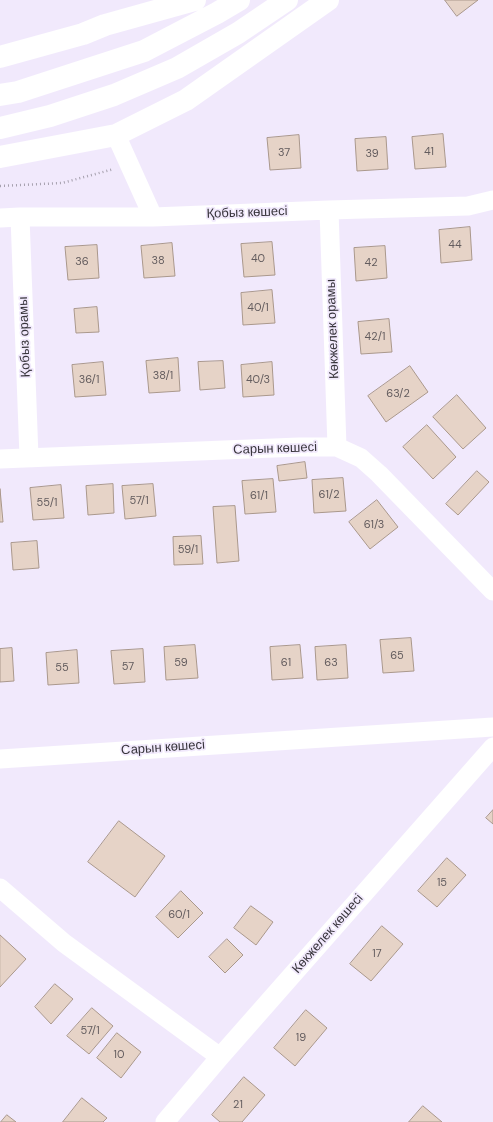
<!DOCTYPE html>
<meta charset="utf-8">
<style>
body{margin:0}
canvas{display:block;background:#f1e9fc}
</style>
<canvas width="493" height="1122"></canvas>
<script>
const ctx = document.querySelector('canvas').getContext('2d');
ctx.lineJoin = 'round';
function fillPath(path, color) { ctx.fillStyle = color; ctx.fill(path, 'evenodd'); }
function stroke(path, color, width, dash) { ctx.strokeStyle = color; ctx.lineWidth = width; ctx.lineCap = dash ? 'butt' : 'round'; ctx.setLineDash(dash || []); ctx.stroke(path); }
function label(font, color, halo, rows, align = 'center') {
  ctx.font = font + ' "DM Sans",sans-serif'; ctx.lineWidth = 3.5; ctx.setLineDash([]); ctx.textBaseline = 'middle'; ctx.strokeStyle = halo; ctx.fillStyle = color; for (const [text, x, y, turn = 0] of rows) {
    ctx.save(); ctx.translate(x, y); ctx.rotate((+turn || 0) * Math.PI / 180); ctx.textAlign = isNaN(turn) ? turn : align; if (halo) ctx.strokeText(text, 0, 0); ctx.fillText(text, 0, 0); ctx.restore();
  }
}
const building = new Path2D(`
 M445 0H478L457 16Z
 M443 134 446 167 415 169 412 137Z
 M299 135 301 168 270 170 267 138Z
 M386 137 388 169 357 171 355 139Z
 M470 227 472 260 441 263 439 230Z
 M272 242 275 275 244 277 241 244Z
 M172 243 175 276 144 278 141 246Z
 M97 245 99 278 68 280 65 247Z
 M385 246 387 278 356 281 354 248Z
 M272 290 275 323 243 325 241 293Z
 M97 307 99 332 76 333 74 309Z
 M389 319 392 352 361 354 358 322Z
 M178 358 180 391 149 393 146 361Z
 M223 361 225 388 200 390 198 362Z
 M103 362 106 395 75 397 72 365Z
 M272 362 274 395 243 397 241 365Z
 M410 366 428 392 386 422 368 396Z
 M457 395 486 428 463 449 433 417Z
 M427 425 456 457 433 479 403 447Z
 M305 462 307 478 279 481 277 466Z
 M477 471 489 482 458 515 446 504Z
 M343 478 346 511 314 513 312 480Z
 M273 479 276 512 245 514 242 481Z
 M113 484 114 513 88 515 86 486Z
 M153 484 156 516 125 519 122 486Z
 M61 485 64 518 33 520 30 488Z
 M0 489 3 522H0Z
 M377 500 398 527 370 549 349 522Z
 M235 506 239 561 217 563 213 507Z
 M201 536 203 564 174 565 173 537Z
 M37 541 39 568 13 570 11 543Z
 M411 638 414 671 383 673 380 640Z
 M195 645 198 678 166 680 164 647Z
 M300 645 303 678 272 680 270 647Z
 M346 645 348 678 317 680 315 647Z
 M12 648 14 681 0 682V649Z
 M143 649 145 682 114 684 111 651Z
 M77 650 79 683 48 685 46 653Z
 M493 810V824L486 818Z
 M119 821 165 856 135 897 88 862Z
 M447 858 466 875 437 907 418 891Z
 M181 891 203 913 178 938 156 917Z
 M251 906 273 922 256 945 234 928Z
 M382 926 403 944 371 981 350 964Z
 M0 935 26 959 0 987Z
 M227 939 243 955 225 973 209 957Z
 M55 984 73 999 51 1024 35 1007Z
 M92 1008 113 1026 89 1054 67 1036Z
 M306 1010 327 1028 295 1066 274 1048Z
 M117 1033 141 1052 121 1078 97 1058Z
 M244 1077 265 1095 242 1122H220L212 1115Z
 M82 1098 107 1118 103 1122H63Z
 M423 1106 442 1122H409Z
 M7 1115 16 1122H1Z`);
const path = new Path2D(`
 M0 186 62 183 114 169`);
const minor = new Path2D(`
 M116 135 153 217
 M329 210 337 447
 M20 217 29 457
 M0 218 20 217H153L329 210 468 206 493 200
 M0 459 299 447H337L361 458 379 474 493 591
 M0 759 493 727
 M0 888 64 943 220 1057
 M165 1122 220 1057 493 747`);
const secondary = new Path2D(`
 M0 57 83 34 105 25 195 0
 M0 95 18 92 144 51 217 13 239 0
 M0 128 50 116 114 95 177 68 238 33 287 0
 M0 157 116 135 186 100 328 0`);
const numberNames = [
 ["41",429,152],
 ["37",284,153],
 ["39",372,154],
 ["44",455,245],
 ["40",258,259],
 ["38",158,261],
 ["36",82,262],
 ["42",371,263],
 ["40/1",258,308],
 ["42/1",375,337],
 ["38/1",163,376],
 ["36/1",89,380],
 ["40/3",258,380],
 ["63/2",398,394],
 ["61/2",329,495],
 ["61/1",259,496],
 ["57/1",139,501],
 ["55/1",47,503],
 ["61/3",374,525],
 ["59/1",188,550],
 ["65",397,656],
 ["59",181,663],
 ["61",286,663],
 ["63",331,663],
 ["57",128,667],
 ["55",62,668],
 ["15",442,883],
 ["60/1",179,915],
 ["17",377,954],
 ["57/1",90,1031],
 ["19",301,1038],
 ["10",119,1055],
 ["21",238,1105]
];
const streetNames = [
 ["Қобыз көшесі",247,213,-2],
 ["Көкжелек орамы",333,329,-92],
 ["Қобыз орамы",25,337,-92],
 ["Сарын көшесі",275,449,-2],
 ["Сарын көшесі",163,748,-4],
 ["Көкжелек көшесі",328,934,-49]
];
fillPath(building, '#e6d3c7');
stroke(building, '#aa988c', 1);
stroke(path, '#a6a0ae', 2.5, [1, 3]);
stroke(minor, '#fff', 19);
stroke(secondary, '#fff', 22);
label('11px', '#635c5e', null, numberNames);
label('13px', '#37343b', '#f1e9fc', streetNames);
</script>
